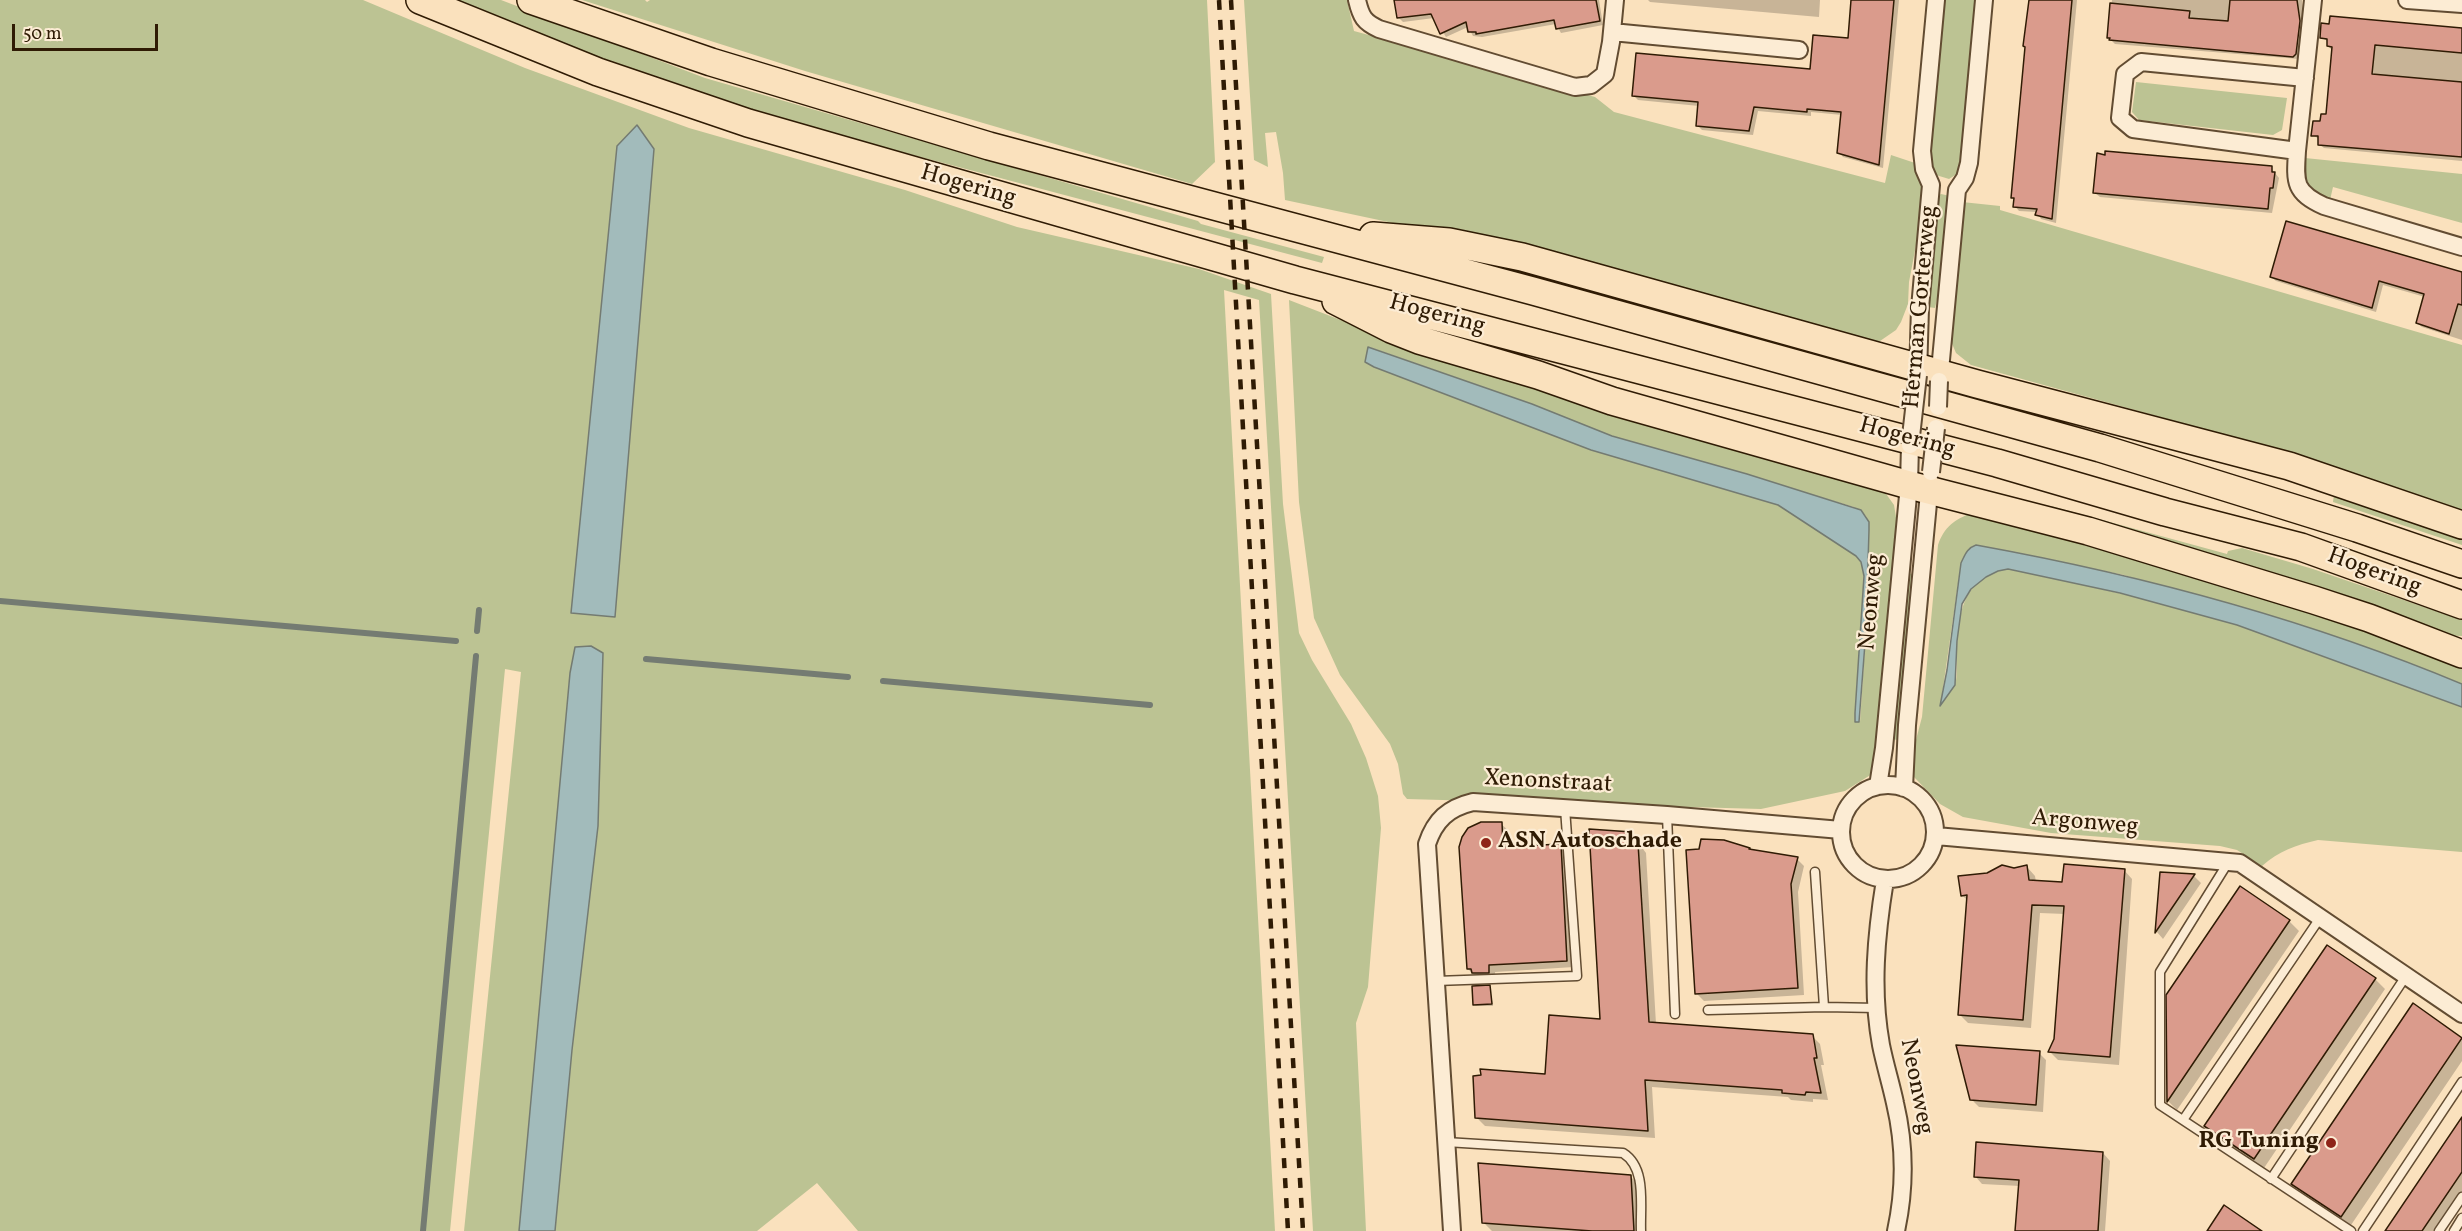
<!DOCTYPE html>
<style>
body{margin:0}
#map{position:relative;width:2462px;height:1231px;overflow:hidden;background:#fae1bd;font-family:Vollkorn,serif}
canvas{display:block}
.scale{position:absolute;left:12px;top:24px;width:146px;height:27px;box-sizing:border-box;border:3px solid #2f1b04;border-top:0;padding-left:8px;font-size:18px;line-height:21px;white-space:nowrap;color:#2f1b04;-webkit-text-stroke:4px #fcecd4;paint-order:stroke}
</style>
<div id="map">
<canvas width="2462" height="1231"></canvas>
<div class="scale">50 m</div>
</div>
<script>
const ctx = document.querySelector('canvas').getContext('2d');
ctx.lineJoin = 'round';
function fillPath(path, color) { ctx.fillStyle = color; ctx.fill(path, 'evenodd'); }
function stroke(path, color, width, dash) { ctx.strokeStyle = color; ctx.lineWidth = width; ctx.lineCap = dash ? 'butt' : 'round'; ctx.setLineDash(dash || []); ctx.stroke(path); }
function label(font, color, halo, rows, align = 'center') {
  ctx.font = font + ' Vollkorn,serif'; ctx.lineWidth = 4.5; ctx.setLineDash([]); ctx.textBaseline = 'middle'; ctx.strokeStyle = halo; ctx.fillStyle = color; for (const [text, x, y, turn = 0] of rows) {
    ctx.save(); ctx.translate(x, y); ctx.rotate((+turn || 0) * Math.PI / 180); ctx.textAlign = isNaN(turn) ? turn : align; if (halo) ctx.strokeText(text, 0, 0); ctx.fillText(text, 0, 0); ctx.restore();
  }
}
const green = new Path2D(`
 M0 0H363L525 68 689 128 905 190 1017 227 1199 269 1271 294 1283 504 1299 633 1312 660 1351 724 1366 758 1378 796 1381 828 1368 987 1356 1023 1366 1231H1313L1259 300 1224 290 1275 1231H858L817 1183 757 1231H555L572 1050 598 826 570 673 519 1231H464L521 672 505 669 450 1231H0Z
 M455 0H501L705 78 1198 221 1201 224 1324 257 1322 263 788 122 699 95 518 27Z
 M582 0H645L647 2 650 0H1207L1215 162 1192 184 805 71Z
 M1244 0H1347L1354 31 1595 97 1614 112 1885 183 1891 155 1918 164 1924 203 1909 282 1908 304 1901 322 1896 330 1880 341 1872 342 1407 226 1285 200 1283 173 1276 132 1265 133 1268 167 1254 160Z
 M1944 0H1978L1963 165 1960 172 1949 179 1936 175 1930 164Z
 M2136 82 2287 98 2282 130 2273 135 2139 120 2132 112Z
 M2305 158 2462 174V223L2333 187 2330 200C2306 187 2304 185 2305 158Z
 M1941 194 1950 196 1942 277 1935 308 1928 307 1938 196Z
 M1962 202 2000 206V210L2462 345V519L2273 448 1971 365 1956 353 1948 334Z
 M1289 300 1356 326 1884 491 1894 505 1897 523 1880 720 1872 774 1845 791 1761 809 1407 799 1403 794 1398 764 1390 744 1340 675 1314 618 1299 502ZM1369 347 1532 404 1612 436 1854 507 1866 516 1869 530 1866 630 1860 722 1855 712 1864 576 1861 562 1856 556 1778 505 1591 450 1374 367Z
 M2334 494 2462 535V545L2333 502Z
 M2051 506 2227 554 2228 551 2242 548 2313 569 2462 620V636L2430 635 2057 516Z
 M1972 513 2088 540 2462 661V684L2124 575 1976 545C1967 548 1965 555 1961 563L1941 702C1945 697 1953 690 1955 684 1958 676 1956 664 1957 656 1957 618 1962 575 2008 569 2073 583 2139 596 2204 615 2291 640 2377 675 2462 707V852L2318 840C2296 845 2279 851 2262 866L2237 850 2220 846 2051 833 1963 817 1940 804 1914 777 1911 770 1912 755 1922 717 1938 545C1944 527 1955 519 1972 513Z
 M1905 573 1913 574 1898 740 1891 739Z`);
const water = new Path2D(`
 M637 125 654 149 615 617 571 613 617 146Z
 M1368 347 1532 404 1612 436 1747 474 1861 510 1869 522V530L1866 630 1859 722H1855V713L1864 576 1861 562 1856 556 1778 505 1591 450 1374 367 1365 362Z
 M1976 545C2142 575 2306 619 2462 684V707L2237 625 2120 593 2008 569 1998 571 1986 577 1971 589 1962 604 1957 641 1955 685 1940 706 1947 670 1961 563C1965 555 1967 548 1976 545Z
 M591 646 603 653 598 826 572 1050 555 1231H519L570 673 575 647Z`);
const shadow = new Path2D(`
 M1396 0H1599L1603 25 1561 33 1556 24 1482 37 1473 36 1468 27 1446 37 1434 18 1403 22 1399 18Z
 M1648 0H1820L1819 17 1650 2Z
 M1852 0H1899L1883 168 1843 157 1839 152 1842 115 1811 112V116L1758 111 1753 135 1702 130 1698 126 1699 106 1638 100 1634 96 1811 71 1849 40Z
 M2031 0H2077L2056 223 2041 219 2037 212 2019 211 2015 206V200L2013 198Z
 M2112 0H2302L2303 17 2299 59 2115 44 2108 37Z
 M2462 29V161L2324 148 2319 144 2320 140 2313 135 2328 116 2333 51 2328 46 2329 42 2321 37Z
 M2271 168 2279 178 2272 213 2100 197 2095 193Z
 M2462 273V340L2422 327 2417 323 2425 297 2383 285 2376 312 2276 281 2271 277Z
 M1501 824 1509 831 1510 848 1560 845 1567 852 1574 967 1495 972 1496 979 1475 976 1468 969Z
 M1632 834 1646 853 1656 1024 1812 1036 1820 1044 1824 1065H1821L1828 1100 1813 1099V1102L1791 1100 1788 1097 1652 1087 1655 1138 1485 1126 1477 1118 1546 1076 1602 1020Z
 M1723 842 1751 851 1797 859 1804 866 1798 892 1804 995 1704 1001 1696 993Z
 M2027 867 2035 876 2036 882 2064 883 2124 870 2132 879 2119 1065 2058 1060 2050 1052 2055 1039 2065 914 2040 913 2031 1028 1968 1023 1960 1015 1968 901 1962 895 2014 869Z
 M2161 873 2194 876 2201 883 2163 939 2157 932Z
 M2289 921 2299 931 2177 1110 2168 1101V996Z
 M2327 947 2375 979 2385 989 2264 1168 2215 1136 2206 1126Z
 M1490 987 1493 1006H1476L1474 1005Z
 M2413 1005 2462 1039V1061L2351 1225 2302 1193 2293 1183Z
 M2039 1053 2046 1060 2043 1112 1979 1107 1971 1099Z
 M2462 1120V1196L2438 1231H2387Z
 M2103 1153 2110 1161 2105 1231H2016L2020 1186 1982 1184 1975 1176Z
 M1630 1176 1640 1186 1643 1231H1492L1483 1222Z`);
const stream = new Path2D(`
 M0 601 456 641
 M477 631 479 610
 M646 659 848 677
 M883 681 1150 705
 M423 1231 476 656`);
const building = new Path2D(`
 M1394 0H1596L1600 21 1556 29 1554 20 1476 34V32H1468L1466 22 1440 34 1431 14 1397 18Z
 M1851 0H1894L1879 165 1837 153 1841 112 1807 109V112L1754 107 1749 131 1696 126 1698 102 1632 96 1636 53 1810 69 1813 35 1848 38Z
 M2029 0H2072L2052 219 2035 215 2037 209 2013 207 2014 198H2011L2025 47 2023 46Z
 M2230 0H2297L2300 21 2296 54 2293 57 2109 40 2110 38H2107L2110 3 2190 11 2189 18 2228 21Z
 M2330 16 2462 28V53L2375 45 2372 74 2462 82V157L2318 145V136H2311L2313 121H2320L2321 114H2326L2332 47 2327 46V39L2320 38 2321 23 2329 24Z
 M2105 151 2272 166V172H2275L2273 188H2270L2268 209 2093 193 2097 153 2105 155Z
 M2286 221 2462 272V305L2458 304 2449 334 2416 323 2424 294 2379 281 2372 308 2270 277Z
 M1481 822H1502L1503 847 1561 844 1567 961 1489 965V973H1472L1471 969H1467L1459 847 1462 837 1468 828Z
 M1589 829 1632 832 1633 843H1638L1649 1022 1813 1034 1817 1058H1814L1821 1093 1806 1092 1805 1095 1782 1093V1090L1645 1080 1648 1131 1475 1118 1473 1076 1481 1075 1480 1069 1545 1074 1549 1015 1600 1019Z
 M1701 839 1724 840 1750 848 1749 849 1798 857 1791 884 1798 988 1695 994 1686 850 1699 849Z
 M2064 864 2125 869 2110 1057 2048 1052 2054 1039 2064 906 2032 905 2023 1020 1958 1015 1967 895 1961 896 1958 876 1987 873 2002 865 2014 868 2027 865 2029 880 2062 882Z
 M2160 872 2195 874 2155 933Z
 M2240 886 2290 920 2167 1102 2166 995Z
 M2327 945 2376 978 2254 1159 2204 1126Z
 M1490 985 1492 1004 1473 1005 1472 986Z
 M2413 1003 2462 1038 2341 1217 2291 1184Z
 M1956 1045 2040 1051 2036 1105 1970 1100Z
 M2462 1117V1172L2422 1231H2385Z
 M1976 1142 2103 1152 2098 1231H2015L2019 1180 1974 1177Z
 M1478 1163 1631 1175 1634 1231H1592L1482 1223Z
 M2224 1205 2262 1231H2207Z`);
const service = new Path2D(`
 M1667 815 1675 1014
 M2229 861 2160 972V1105L2351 1231
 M1815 872 1824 1007
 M1436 981 1577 976 1565 808
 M1708 1010 1824 1007 1877 1008
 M2183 1120 2320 918
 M1446 1142 1623 1153C1647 1168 1640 1205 1641 1231
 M2271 1179 2406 976
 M2363 1231 2462 1082
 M2439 1231 2462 1197
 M2454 1231 2462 1218`);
const minor = new Path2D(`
 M1357 0C1361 17 1364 22 1379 29L1575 87 1591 85 1605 74 1611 42 1615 0
 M2407 0 2462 4
 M1612 32 1799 50
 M2305 78 2141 62 2125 74 2120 118 2133 129 2297 151 2313 0
 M2297 151C2295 183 2294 192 2324 206L2462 247
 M1918 375 1920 308 1931 185 1924 169 1922 151 1936 0
 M1939 381 1957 190 1965 178 1969 163 1984 0
 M1841 832a47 47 0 1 1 94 0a47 47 0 1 1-94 0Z
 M1878 786 1884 748 1909 485 1910 445
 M1904 788 1907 725 1930 482
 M1936 836 2240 863 2462 1014
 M1885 880C1876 935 1871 990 1881 1045 1885 1065 1891 1084 1895 1103 1905 1145 1905 1189 1896 1231
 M1452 1231 1427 844C1435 820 1448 808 1473 802L1667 815 1841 830`);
const trunk = new Path2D(`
 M420 0 598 72 748 123 1295 280 1997 463 2165 512 2301 547 2462 605
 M531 0 711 62 989 146 1533 291 2100 448 2357 528 2462 564
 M1373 236 1449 242 1522 257 1977 384 2289 466 2462 525
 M1336 301 1391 329 1419 340 1538 375 1612 401 1909 485 2088 531 2314 600 2369 618 2462 654`);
const rail = new Path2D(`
 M1219 0 1288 1231
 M1231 0 1303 1231`);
const minorBridge = new Path2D(`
 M1938 407 1939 381
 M1910 445 1918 375
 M1931 472 1936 428`);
const markers = [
 [1486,843,6,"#8f2418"],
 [2331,1143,6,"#8f2418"]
];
const streetNames = [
 ["Hogering",968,187,16],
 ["Herman Gorterweg",1922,307,-85],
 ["Hogering",1437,316,15],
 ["Hogering",1907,439,15],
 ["Hogering",2374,573,20],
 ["Neonweg",1873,602,-85],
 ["Xenonstraat",1548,783,3],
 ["Argonweg",2085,824,5],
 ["Neonweg",1915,1087,79]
];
const poiNames = [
 ["ASN Autoschade",1498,843],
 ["RG Tuning",2319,1143,"right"]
];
fillPath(green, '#bcc393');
fillPath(water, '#a2bbbb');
stroke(water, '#747b72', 1.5);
fillPath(shadow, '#0003');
stroke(stream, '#747b72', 6);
fillPath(building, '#da9b8c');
stroke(building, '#2f1b04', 1.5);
stroke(service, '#624c32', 11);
stroke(minor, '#624c32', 20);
stroke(trunk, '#2f1b04', 30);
stroke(service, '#fcecd4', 8);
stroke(minor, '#fcecd4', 16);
stroke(trunk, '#fae1bd', 27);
stroke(rail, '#2f1b04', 4.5, [10, 10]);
stroke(minorBridge, '#624c32', 20, []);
stroke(minorBridge, '#fcecd4', 16);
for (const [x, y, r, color] of markers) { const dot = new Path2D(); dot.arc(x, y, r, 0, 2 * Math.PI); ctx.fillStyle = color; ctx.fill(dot); stroke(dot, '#fcecd4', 2); }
label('24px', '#2f1b04', '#fcecd4', streetNames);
label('bold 24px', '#2f1b04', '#fcecd4', poiNames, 'left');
</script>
